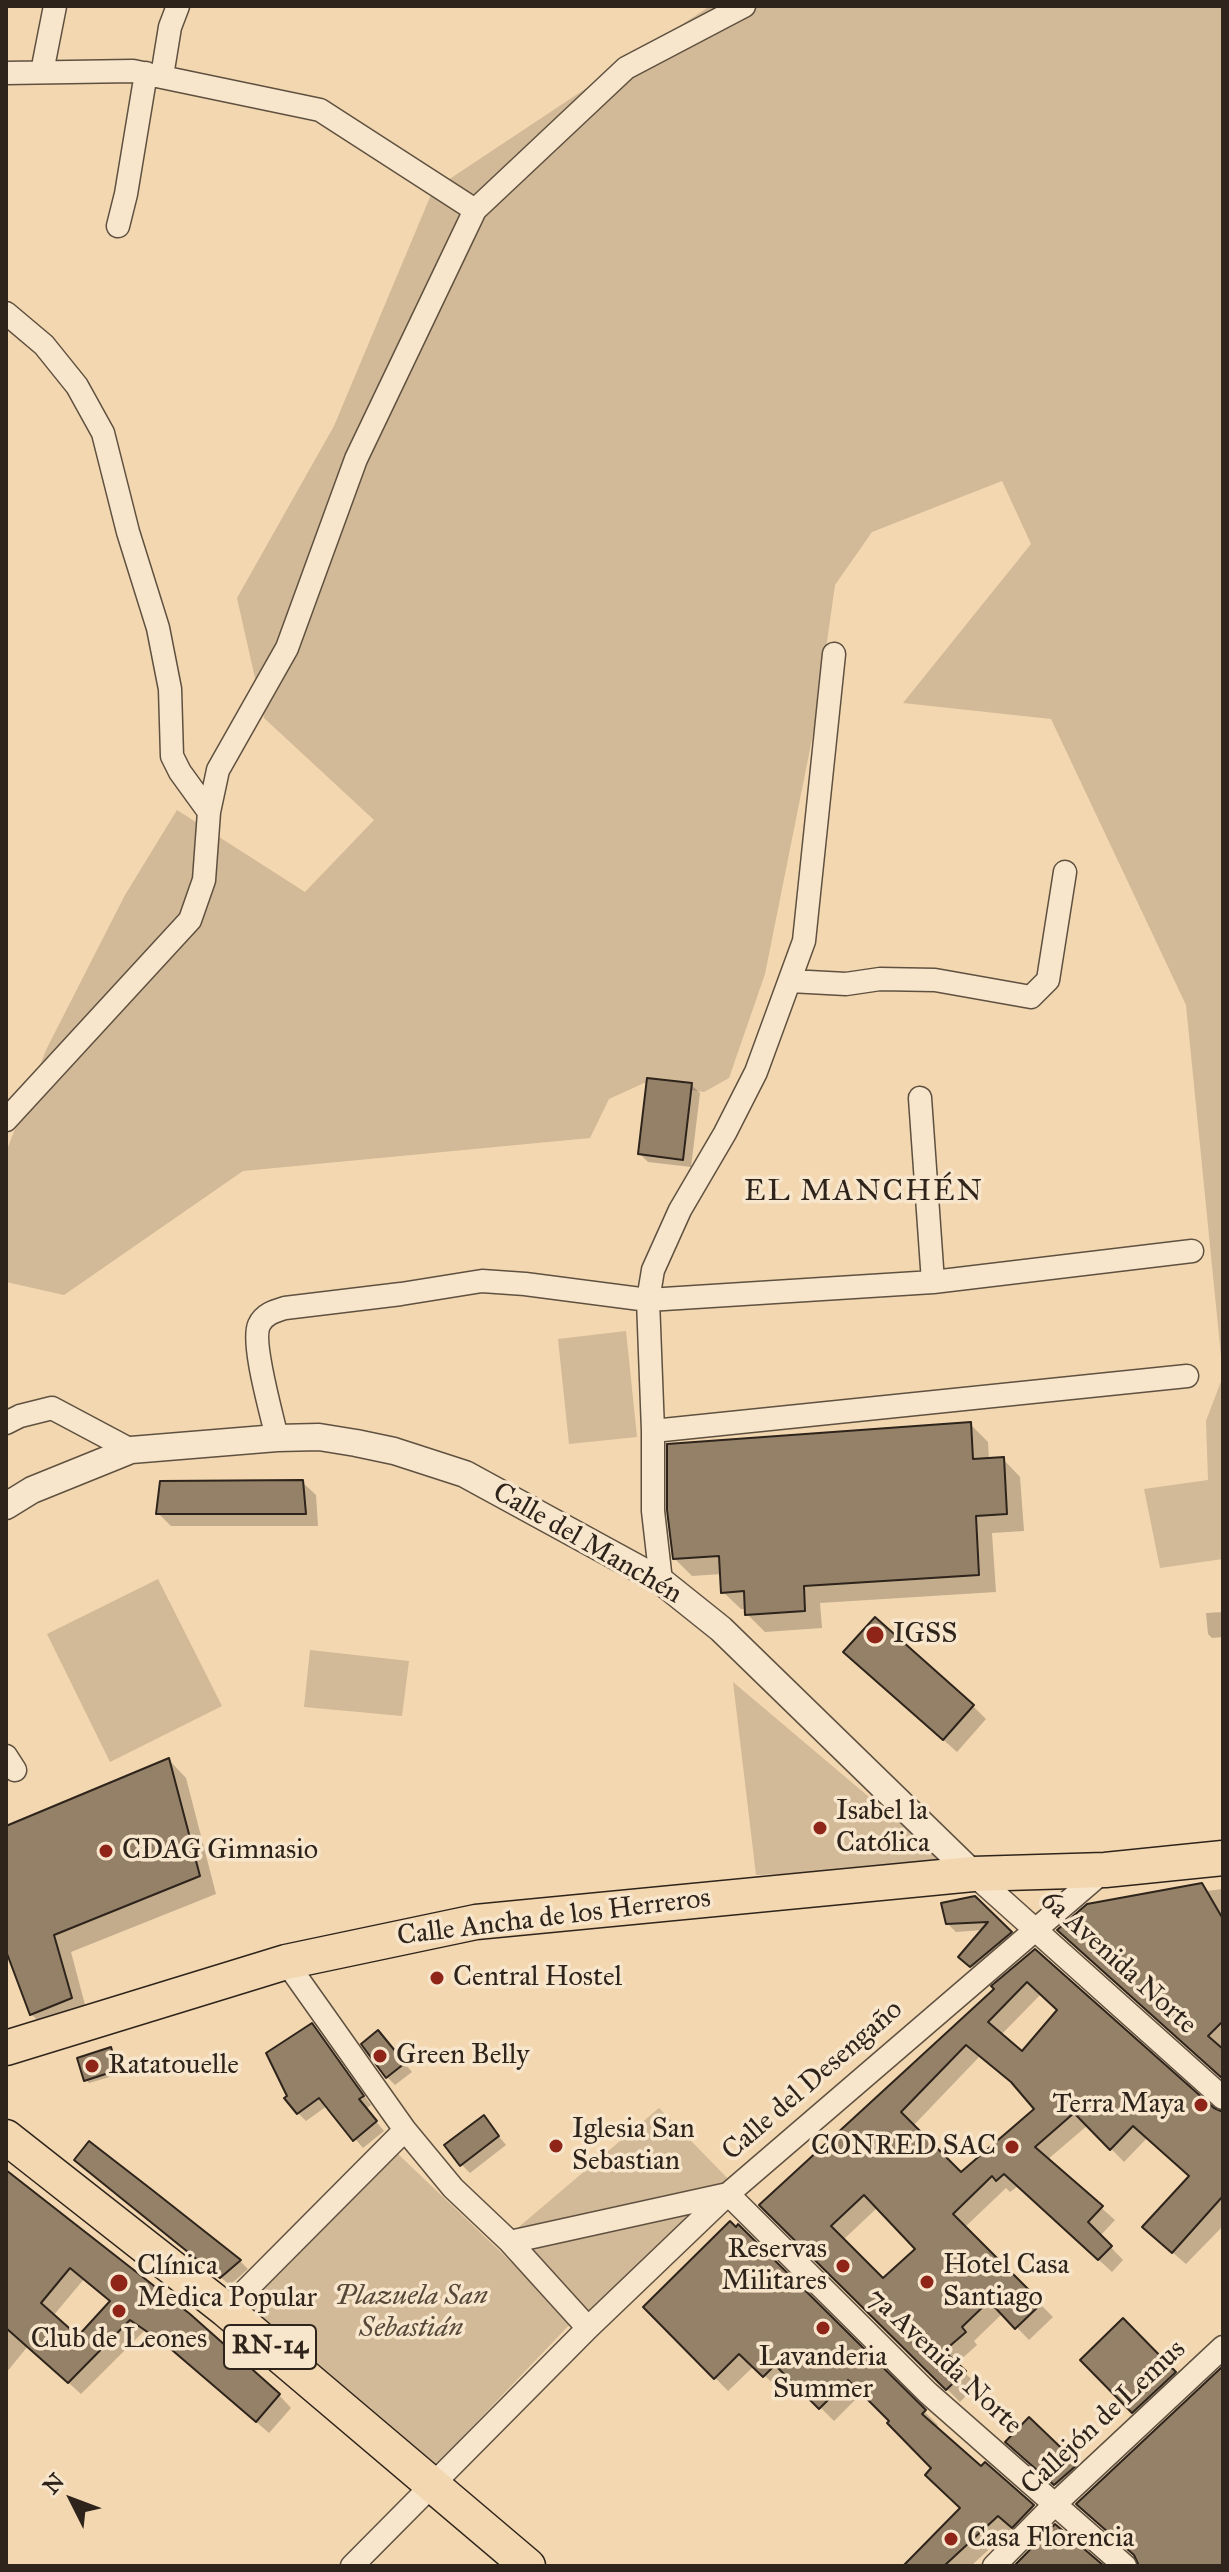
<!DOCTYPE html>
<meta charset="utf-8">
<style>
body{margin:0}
#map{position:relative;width:1229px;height:2572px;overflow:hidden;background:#f3d7b0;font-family:"IM FELL Great Primer",serif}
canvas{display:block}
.frame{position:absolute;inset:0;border:8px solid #2e241b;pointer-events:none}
.north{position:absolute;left:32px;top:2460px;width:80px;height:80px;-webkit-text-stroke:6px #f7e5cc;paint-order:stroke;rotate:312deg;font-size:22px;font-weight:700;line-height:32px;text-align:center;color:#2e241b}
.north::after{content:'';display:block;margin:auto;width:28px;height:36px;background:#2e241b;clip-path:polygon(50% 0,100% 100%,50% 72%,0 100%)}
</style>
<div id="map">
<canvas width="1229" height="2572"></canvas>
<div class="frame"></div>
<div class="north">N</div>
</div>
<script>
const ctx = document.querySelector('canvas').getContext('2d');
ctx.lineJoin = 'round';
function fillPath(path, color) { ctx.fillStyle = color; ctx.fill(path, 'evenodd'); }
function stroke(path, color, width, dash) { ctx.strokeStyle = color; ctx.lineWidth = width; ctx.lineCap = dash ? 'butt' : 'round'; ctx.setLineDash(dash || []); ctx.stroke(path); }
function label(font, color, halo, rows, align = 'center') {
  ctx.font = font + ' "IM FELL Great Primer",serif'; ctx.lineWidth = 7; ctx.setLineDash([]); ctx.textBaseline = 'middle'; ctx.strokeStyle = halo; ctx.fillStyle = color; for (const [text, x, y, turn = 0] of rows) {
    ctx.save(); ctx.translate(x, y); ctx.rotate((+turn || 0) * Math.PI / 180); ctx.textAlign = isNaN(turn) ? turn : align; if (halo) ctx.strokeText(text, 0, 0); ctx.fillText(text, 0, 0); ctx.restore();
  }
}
const green = new Path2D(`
 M710 6H1223V1559L1160 1568 1144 1489 1208 1480 1206 1421 1223 1376 1186 1005 1051 719 903 703 1031 544 1002 481 872 532 835 585 816 719 765 974 729 1078 704 1092 644 1083 609 1099 590 1138 243 1171 64 1295 6 1282V1152L46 1050 125 895 177 810 305 892 374 820 264 718 237 598 334 426 433 190Z
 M626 1331 637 1437 569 1444 558 1339Z
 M158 1579 222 1706 110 1762 47 1634Z
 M310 1650 409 1661 402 1716 304 1707Z
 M733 1682 953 1868 756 1875Z
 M659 2108 736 2187 514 2231Z
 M398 2154 573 2321 432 2469 242 2310Z
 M706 2206 586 2314 524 2248Z`);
const shadow = new Path2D(`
 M691 1085 700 1093 691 1167 648 1162 640 1154Z
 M970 1424 988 1442 989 1460 1003 1459 1020 1477 1024 1531 992 1533 996 1592 820 1603 822 1628 765 1632 747 1614V1609H741L723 1592 722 1574 692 1576 674 1558Z
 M302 1482 316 1495 318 1526H171L158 1513Z
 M1223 1612V1637L1212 1638 1208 1634 1206 1613Z
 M859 1665 973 1706 986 1719 957 1752Z
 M169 1760 186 1778 216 1894 71 1952 88 2016 49 2031 31 2014 6 1945V1829Z
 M1202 1885 1207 1891 1223 1889V2046L1220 2049 1223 2052V2078L1072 1943Z
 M974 1899 1019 1941 980 1974 961 1956 983 1930 956 1932 947 1923Z
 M1035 1951 1213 2110 1223 2114V2226L1186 2264 1158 2240 1191 2177 1147 2138 1124 2162 1088 2125 1047 2160 1115 2220 1100 2236 1123 2260 1112 2272 1018 2186 1010 2192 1006 2188 964 2228 1053 2317 1029 2340 1003 2313 974 2341 977 2345 956 2364 977 2385 960 2402 762 2205ZM1041 1994 1059 2010 1022 2054 1001 2035ZM980 2056 1020 2089 1037 2109 961 2175 913 2126ZM878 2207 918 2249 883 2281 843 2240Z
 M312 2026 371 2105 366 2109 384 2131 363 2148 327 2106 306 2121 298 2113Z
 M386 2041 412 2072 395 2085 387 2077Z
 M111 2049 114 2053 120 2074 89 2083 86 2080Z
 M484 2118 506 2145 470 2173 462 2165Z
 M89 2144 240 2261 248 2269 230 2285 85 2168Z
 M6 2170 279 2395 291 2408 269 2433 180 2356 144 2331 81 2394 28 2346 6 2373ZM84 2279 111 2302 78 2338 53 2316Z
 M738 2227 938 2425 935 2428 981 2469 985 2465 1046 2520 1026 2540 1012 2528 971 2566H914L963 2508 934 2468 862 2393 834 2421 790 2377 778 2388 754 2366 728 2391 646 2307Z
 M1123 2321 1187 2386 1146 2424 1083 2360Z
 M1029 2419 1084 2473 1064 2492 1016 2450Z`);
const building = new Path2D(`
 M647 1078 692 1083 683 1160 638 1154Z
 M971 1422 973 1459 1004 1457 1007 1514 976 1516 979 1575 804 1586 805 1611 745 1615 744 1591 721 1593 719 1556 673 1559 667 1510V1444Z
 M303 1480 306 1514H156L160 1481Z
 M875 1617 974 1705 943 1740 843 1652Z
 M169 1758 200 1876 54 1935 72 1998 30 2015 6 1951V1826Z
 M1202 1883 1223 1919V2021L1208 2036 1223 2049V2079L1057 1930 1087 1904Z
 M975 1896 1012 1932 970 1967 958 1957 988 1922 946 1924 941 1903Z
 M1035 1949 1214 2108 1223 2112V2196L1172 2253 1142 2227 1189 2176 1133 2126 1110 2150 1074 2113 1035 2147 1103 2206 1088 2222 1112 2246 1098 2260 1004 2174 996 2181 992 2176 953 2214 1042 2303 1015 2329 989 2301 962 2327 966 2332 944 2351 966 2371 946 2390 759 2205 994 1989 991 1986ZM1027 1982 1057 2010 1022 2051 988 2022ZM966 2045 1011 2082 1034 2109 961 2172 901 2112ZM864 2195 915 2249 883 2278 831 2226Z
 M312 2023 364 2096 359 2099 377 2121 353 2141 319 2098 297 2114 284 2098 287 2096 266 2053Z
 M378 2030 405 2063 386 2078 361 2044Z
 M111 2047 118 2070 84 2081 77 2058Z
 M484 2115 499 2136 460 2166 444 2145Z
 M89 2141 151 2189 241 2260 220 2278 74 2160Z
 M6 2170 190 2314 280 2394 256 2422 165 2344 130 2320 68 2383 6 2328ZM70 2268 110 2301 78 2336 41 2303Z
 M730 2221 736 2227 738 2224 926 2410 922 2414 981 2466 985 2462 1034 2505 1012 2528 998 2516 944 2566H903L960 2508 925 2475 931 2468 887 2423 889 2421 848 2380 819 2409 775 2365 763 2377 739 2354 714 2379 643 2307Z
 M1123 2318 1176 2372 1132 2413 1080 2360Z
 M1223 2366V2566H1139L1134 2555 1076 2504Z
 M1029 2417 1078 2464 1054 2485 1005 2442Z
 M1055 2524 1104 2566H1014Z`);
const minor = new Path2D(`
 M42 72 55 6
 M6 73 133 71 320 110 475 210
 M162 76 170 27 178 6
 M118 226 126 194 146 73
 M6 313 44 345 77 386 103 433 128 532 158 628 170 689 172 756 180 772 209 812
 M790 981 846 984 880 979 935 980 1031 997 1048 980 1065 872
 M920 1098 933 1282
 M6 1120 190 920 204 880 209 812 218 770 287 648 356 459 475 210 626 68 744 6
 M6 1423 20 1416 52 1408 131 1450
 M653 1431 1187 1376
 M277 1438C272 1415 251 1343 259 1325 264 1314 275 1311 285 1308L401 1294 482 1281 525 1284 648 1300 933 1282 1192 1251
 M661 1581 653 1511V1431L648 1300 653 1270 680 1210 725 1133 756 1072 804 941 834 654
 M6 1756 15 1770
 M973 1874 1223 2098
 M286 1962 405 2130 453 2188 510 2242 588 2328
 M510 2242 728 2194 928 2393 1125 2566
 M226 2310 405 2130
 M352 2566 588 2328 728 2194 1105 1870
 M994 2566 1055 2504 1223 2347`);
const tertiary = new Path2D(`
 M6 1506 32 1490 131 1450 277 1438 319 1437 356 1443 394 1451 465 1474 661 1581 721 1629 973 1874`);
const primary = new Path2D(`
 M6 2048 286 1962 476 1922 973 1874 1105 1870 1223 1858
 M6 2137 226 2310 528 2566`);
const markers = [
 [875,1635,10,"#8f2418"],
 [820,1828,8,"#8f2418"],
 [106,1851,8,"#8f2418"],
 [437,1978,8,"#8f2418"],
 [380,2056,8,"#8f2418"],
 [92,2066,8,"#8f2418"],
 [1201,2105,8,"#8f2418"],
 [556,2146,8,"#8f2418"],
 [1012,2147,8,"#8f2418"],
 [843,2266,8,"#8f2418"],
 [927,2282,8,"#8f2418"],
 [119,2283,10,"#8f2418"],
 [119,2311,8,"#8f2418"],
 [823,2328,8,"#8f2418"],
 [951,2539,8,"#8f2418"]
];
const shields = [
 [270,2347,92]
];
const shieldNames = [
 ["RN-14",270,2347]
];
const streetNames = [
 ["Calle del Manchén",587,1544,30],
 ["Calle Ancha de los Herreros",554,1918,-7],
 ["6a Avenida Norte",1118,1963,42],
 ["Calle del Desengaño",813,2081,-41],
 ["7a Avenida Norte",944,2362,43],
 ["Callejón de Lemus",1104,2418,-43]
];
const poiNames = [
 ["IGSS",893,1635],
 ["Isabel la",836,1812],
 ["Católica",836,1844],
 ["CDAG Gimnasio",122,1851],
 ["Central Hostel",453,1978],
 ["Green Belly",396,2056],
 ["Ratatouelle",108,2066],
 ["Terra Maya",1185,2105,"right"],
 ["Iglesia San",572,2130],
 ["Sebastian",572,2162],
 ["CONRED SAC",996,2147,"right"],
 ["Reservas",827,2250,"right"],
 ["Militares",827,2282,"right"],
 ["Hotel Casa",943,2266],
 ["Santiago",943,2298],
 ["Clínica",137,2267],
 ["Medica Popular",137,2299],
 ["Club de Leones",119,2340,"center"],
 ["Lavanderia",823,2358,"center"],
 ["Summer",823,2390,"center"],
 ["Casa Florencia",967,2539]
];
const parkNames = [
 ["Plazuela San",411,2297],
 ["Sebastián",411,2329]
];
const neighbourhoodNames = [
 ["EL MANCHÉN",864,1193]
];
fillPath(green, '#d2b997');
fillPath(shadow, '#0003');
fillPath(building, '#948168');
stroke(building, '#2e241b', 2);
stroke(minor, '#5f5140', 25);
stroke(tertiary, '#5f5140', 29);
stroke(primary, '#2e241b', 37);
stroke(minor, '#f7e5cc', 22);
stroke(tertiary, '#f7e5cc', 26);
stroke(primary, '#f3d7b0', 34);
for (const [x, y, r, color] of markers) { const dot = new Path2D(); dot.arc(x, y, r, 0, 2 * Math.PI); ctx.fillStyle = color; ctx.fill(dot); stroke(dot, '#f7e5cc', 3); }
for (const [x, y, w] of shields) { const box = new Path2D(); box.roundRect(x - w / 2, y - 22, w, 44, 6); ctx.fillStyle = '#f7e5cc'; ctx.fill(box); stroke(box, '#2e241b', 2); }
label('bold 26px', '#2e241b', null, shieldNames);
label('28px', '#2e241b', '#f7e5cc', streetNames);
label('28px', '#2e241b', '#f7e5cc', poiNames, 'left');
label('italic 28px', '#57493a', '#f7e5cc', parkNames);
ctx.letterSpacing = '2px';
label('30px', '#2e241b', '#f7e5cc', neighbourhoodNames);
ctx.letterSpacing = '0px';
</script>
